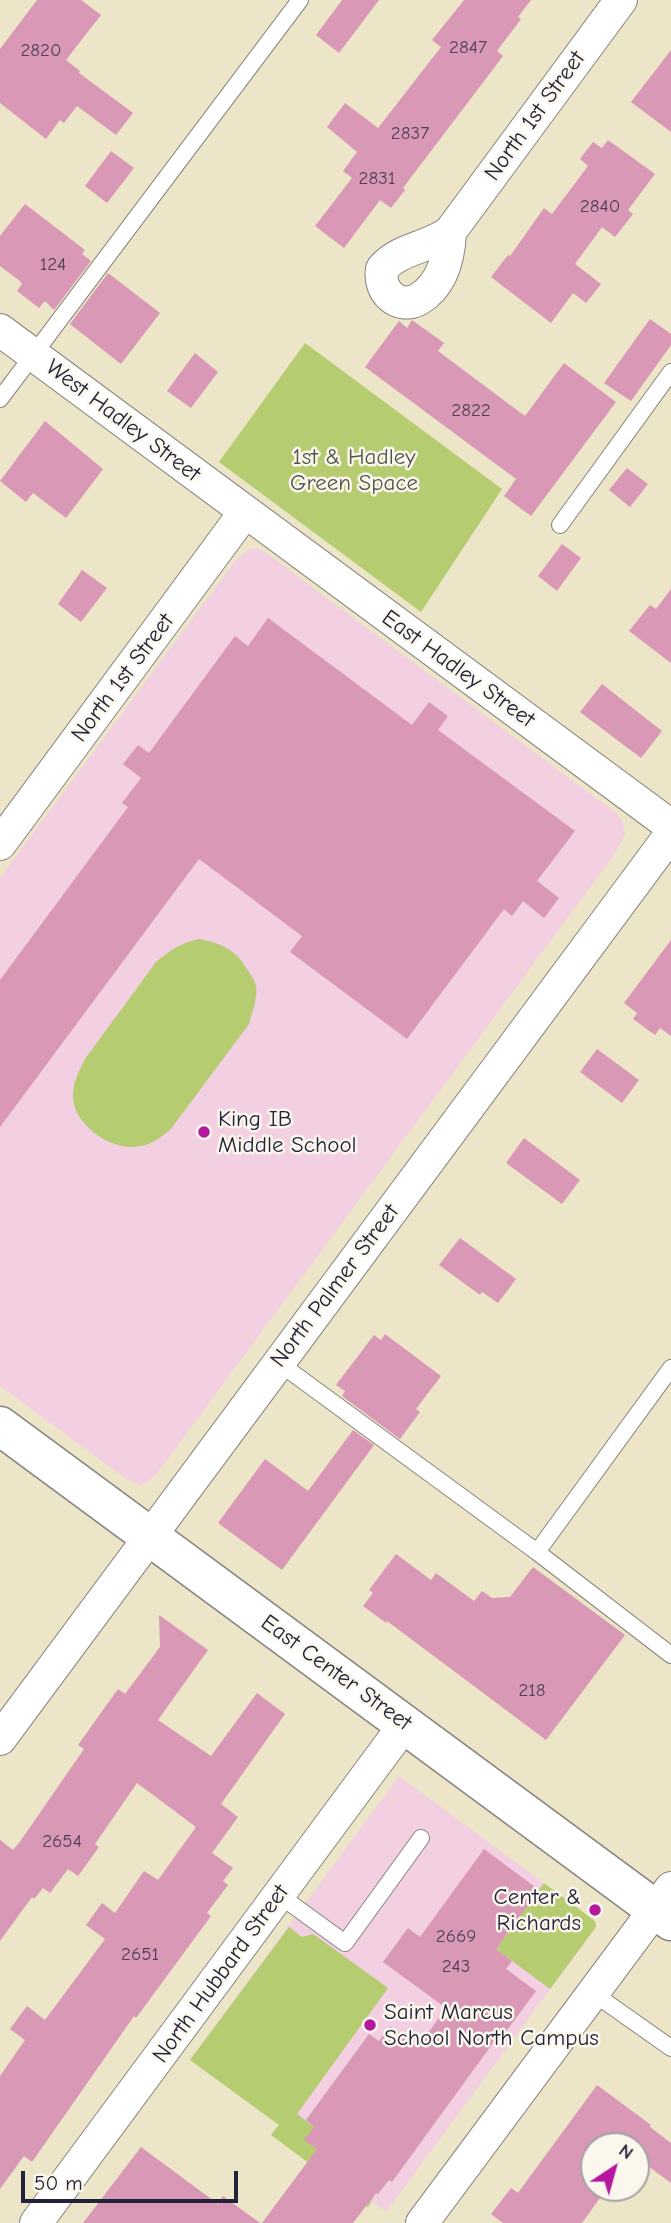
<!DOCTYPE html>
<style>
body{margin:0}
#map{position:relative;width:671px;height:2223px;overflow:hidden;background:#ece5c7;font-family:"Comic Neue",sans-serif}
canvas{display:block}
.north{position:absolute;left:580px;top:2132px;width:70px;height:70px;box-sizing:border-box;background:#fbf7ec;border:2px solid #a4a2a5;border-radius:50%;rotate:36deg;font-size:19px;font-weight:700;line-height:28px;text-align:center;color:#22223b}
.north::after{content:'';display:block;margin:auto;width:24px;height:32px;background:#b5179e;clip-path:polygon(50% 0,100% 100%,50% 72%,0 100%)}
.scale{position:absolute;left:21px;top:2171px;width:217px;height:32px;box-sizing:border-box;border:4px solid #22223b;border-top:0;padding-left:9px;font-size:21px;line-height:24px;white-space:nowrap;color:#22223b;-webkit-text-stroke:5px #fbf7ec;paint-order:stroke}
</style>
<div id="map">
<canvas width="671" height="2223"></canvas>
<div class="north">N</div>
<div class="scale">50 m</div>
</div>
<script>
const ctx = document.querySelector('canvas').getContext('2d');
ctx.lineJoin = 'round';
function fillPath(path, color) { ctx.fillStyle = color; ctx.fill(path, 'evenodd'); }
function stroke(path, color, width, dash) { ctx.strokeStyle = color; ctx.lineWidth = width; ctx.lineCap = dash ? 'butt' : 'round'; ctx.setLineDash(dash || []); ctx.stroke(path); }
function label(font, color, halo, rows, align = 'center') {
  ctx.font = font + ' "Comic Neue",sans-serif'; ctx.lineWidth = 5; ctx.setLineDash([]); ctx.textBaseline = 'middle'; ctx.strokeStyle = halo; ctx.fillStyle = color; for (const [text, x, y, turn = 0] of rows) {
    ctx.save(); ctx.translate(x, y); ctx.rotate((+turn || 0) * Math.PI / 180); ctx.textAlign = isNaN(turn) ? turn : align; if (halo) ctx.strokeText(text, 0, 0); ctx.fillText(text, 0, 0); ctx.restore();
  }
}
const built = new Path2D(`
 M255 548 262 550 616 813 623 823 625 835 611 859 155 1476 141 1486 128 1480 0 1386V878L236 560 248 550Z
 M399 1776 595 1921 596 1927 386 2212 373 2202 368 2207 271 2135 279 2125 190 2060Z`);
const green = new Path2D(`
 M305 343 502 489 421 612 219 462Z
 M199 939C221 943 237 950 248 971 251 975 255 981 256 986 258 998 252 1012 249 1024L170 1130C161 1137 152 1144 141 1146 113 1153 73 1125 73 1096 73 1082 79 1071 85 1059L156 962C170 950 181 943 199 939Z
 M544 1883 595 1921 596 1927 550 1989 496 1949Z
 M289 1927 302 1937 313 1934 388 1988 297 2114 314 2127 305 2140 376 2192 368 2207 271 2135 279 2125 190 2060Z`);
const building = new Path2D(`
 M37 0H81L101 15 66 60 80 71 79 73 133 113 116 135 77 106 64 123 60 120 46 139 0 103V49Z
 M342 0H379L339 53 316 35Z
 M464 0H531L518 17 521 19 497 51 503 56 403 188 405 190 391 208 380 200 344 248 315 226 352 178 343 171 357 152 327 127 345 103 378 128 441 47 432 40Z
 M671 50V132L631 102Z
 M608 140 655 174 628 210 633 214 615 237 602 227 575 264 601 284 586 303 573 293 551 323 491 277 508 255 510 256 544 208 552 214 588 166 580 159 593 142 602 148Z
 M111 151 134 168 107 203 85 186Z
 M25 204 85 250 82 254 91 261 54 310 45 301 39 308 17 291 22 284 20 281 0 266V236Z
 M108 273 160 313 121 364 70 324Z
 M650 319 671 334V345L631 401 604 383Z
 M412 320 444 343 438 351 525 416 564 363 616 402 531 516 504 496 516 479 365 367 399 321 407 328Z
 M195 353 218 372 191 408 167 391Z
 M45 421 103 469 66 518 33 493 26 502 0 481Z
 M627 468 648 484 630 507 609 490Z
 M562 544 581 558 557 591 538 576Z
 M82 570 107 588 81 622 58 604Z
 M671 589V663L629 631 650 605 656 609Z
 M268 618 412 725 429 702 448 716 438 730 575 831 537 881 559 898 544 918 523 901 512 916 504 909 407 1039 290 952 302 936 199 859 0 1127V980L128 807 122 803 141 778 123 764 138 745 149 753 235 636 248 646Z
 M602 684 662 731 641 758 580 712Z
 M671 940V1036L660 1028 655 1035 633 1019 637 1013 624 1003Z
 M597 1049 639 1080 622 1103 580 1072Z
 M524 1138 580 1180 562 1204 506 1163Z
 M460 1238 516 1279 498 1303 482 1292 480 1295 439 1265Z
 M385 1334 441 1376 416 1409 420 1412 400 1439 342 1396 345 1391 336 1385 374 1335 381 1340Z
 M353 1430 374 1445 282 1570 218 1523 265 1459 308 1491Z
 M396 1554 431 1580 436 1573 474 1601 482 1591 492 1598 510 1597 533 1567 625 1635 546 1740 387 1621 386 1623 363 1606 373 1593 369 1590Z
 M159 1615 208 1650 158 1720 211 1756 257 1693 285 1714 221 1804 238 1817 212 1853 233 1868 223 1881 228 1885 207 1913 211 1916 136 2018 134 2016 32 2162 24 2156 0 2189V2076L25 2040 10 2029 27 2006 45 2020 105 1939 86 1925 102 1903 115 1913 144 1871 158 1880 196 1827 137 1783 95 1844 99 1847 78 1876 68 1869 50 1893 43 1888 34 1899 32 1897 0 1941V1840L13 1850 19 1843 84 1749 78 1745 118 1689 125 1694 160 1647Z
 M484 1849 539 1890 496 1949 512 1961 506 1969 536 1991 496 2045 493 2043 392 2182 389 2180 378 2194 376 2193 353 2223H262L317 2149 304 2140 314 2127 306 2120 369 2034 379 2041 390 2026 418 2047 446 2008 383 1962 408 1928 420 1937Z
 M597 2085 651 2125 650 2127 671 2143V2183L636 2157V2146H594V2188H607L582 2223H503L491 2214 511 2188 518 2193Z
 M141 2147 218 2204 223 2196 260 2223H83Z`);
const lane = new Path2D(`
 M0 399 300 0
 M560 525 671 372
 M279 1363 537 1552 671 1655
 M537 1552 671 1368
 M279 1895 345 1943 421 1838
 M593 1993 671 2048`);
const street = new Path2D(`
 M450 232C449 257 442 285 419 299 398 311 378 291 382 269 399 248 429 248 450 232L621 0
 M0 330 671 826
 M0 844 245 512
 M0 1739 671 834
 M36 2223 405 1724
 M422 2223 671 1888`);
const secondary = new Path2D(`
 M0 1426 671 1921`);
const markers = [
 [204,1132,7,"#b5179e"],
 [595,1910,7,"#b5179e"],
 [370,2025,7,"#b5179e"]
];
const numberNames = [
 ["2847",468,48],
 ["2820",41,51],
 ["2837",410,134],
 ["2831",377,179],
 ["2840",600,207],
 ["124",53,265],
 ["2822",471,411],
 ["218",532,1691],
 ["2654",62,1842],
 ["2669",456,1937],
 ["2651",140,1955],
 ["243",456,1967]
];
const streetNames = [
 ["North 1st Street",535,116,-54],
 ["West Hadley Street",123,421,37],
 ["East Hadley Street",458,669,36],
 ["North 1st Street",123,678,-53],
 ["North Palmer Street",335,1286,-53],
 ["East Center Street",336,1673,36],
 ["North Hubbard Street",221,1974,-54]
];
const parkNames = [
 ["1st & Hadley",354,457],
 ["Green Space",354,483]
];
const poiNames = [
 ["King IB",218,1119],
 ["Middle School",218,1145],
 ["Center &",581,1897,"right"],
 ["Richards",581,1923,"right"],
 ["Saint Marcus",384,2012],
 ["School North Campus",384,2038]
];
fillPath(built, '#f2cfe1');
fillPath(green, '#b5cc70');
fillPath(building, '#d898b6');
stroke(lane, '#878481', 18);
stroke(street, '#878481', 34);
stroke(secondary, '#878481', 41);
stroke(lane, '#fff', 16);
stroke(street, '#fff', 32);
stroke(secondary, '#fff', 38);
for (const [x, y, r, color] of markers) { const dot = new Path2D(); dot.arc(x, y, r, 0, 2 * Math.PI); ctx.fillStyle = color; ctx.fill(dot); stroke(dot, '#fbf7ec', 2.5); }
label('19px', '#50405a', null, numberNames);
label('23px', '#22223b', '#fbf7ec', streetNames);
label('23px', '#4e554b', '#fbf7ec', parkNames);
label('23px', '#22223b', '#fbf7ec', poiNames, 'left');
</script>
